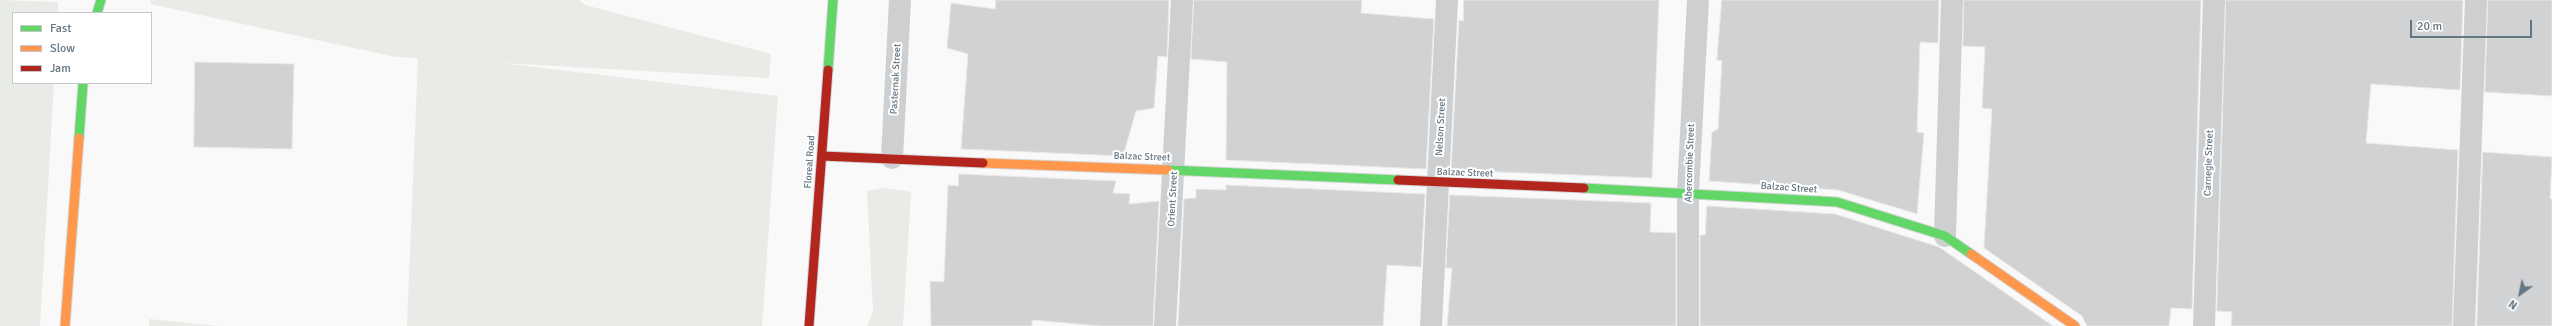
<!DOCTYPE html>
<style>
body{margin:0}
#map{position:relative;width:2552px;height:326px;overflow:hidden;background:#f9f9f9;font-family:Signika,sans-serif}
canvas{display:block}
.legend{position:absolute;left:12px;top:12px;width:140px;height:72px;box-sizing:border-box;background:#fff;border:1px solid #c1c8cd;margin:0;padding:5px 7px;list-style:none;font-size:12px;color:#657683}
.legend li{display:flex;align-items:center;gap:8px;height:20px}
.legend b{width:20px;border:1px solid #c1c8cd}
.north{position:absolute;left:2500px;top:274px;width:40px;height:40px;-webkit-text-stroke:3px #fff;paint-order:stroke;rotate:213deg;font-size:11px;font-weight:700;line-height:16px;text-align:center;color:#657683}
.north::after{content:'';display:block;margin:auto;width:14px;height:18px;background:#657683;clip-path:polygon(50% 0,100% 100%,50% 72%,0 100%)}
.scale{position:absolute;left:2410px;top:20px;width:122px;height:18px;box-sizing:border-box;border:2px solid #657683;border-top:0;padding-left:5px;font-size:12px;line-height:14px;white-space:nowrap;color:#657683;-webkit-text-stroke:3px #fff;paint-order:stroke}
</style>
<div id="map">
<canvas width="2552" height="326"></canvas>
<ul class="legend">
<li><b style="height:5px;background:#63d668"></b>Fast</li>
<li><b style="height:5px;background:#ff974d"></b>Slow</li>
<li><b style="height:5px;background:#b3261e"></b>Jam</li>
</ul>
<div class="north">N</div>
<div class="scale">20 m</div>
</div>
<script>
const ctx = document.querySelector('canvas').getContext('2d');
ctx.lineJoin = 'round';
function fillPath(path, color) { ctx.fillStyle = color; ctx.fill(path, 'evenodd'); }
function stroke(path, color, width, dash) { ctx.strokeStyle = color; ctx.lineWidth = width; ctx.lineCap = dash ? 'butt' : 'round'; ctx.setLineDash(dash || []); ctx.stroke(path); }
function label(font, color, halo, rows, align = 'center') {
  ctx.font = font + ' Signika,sans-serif'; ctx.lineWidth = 4; ctx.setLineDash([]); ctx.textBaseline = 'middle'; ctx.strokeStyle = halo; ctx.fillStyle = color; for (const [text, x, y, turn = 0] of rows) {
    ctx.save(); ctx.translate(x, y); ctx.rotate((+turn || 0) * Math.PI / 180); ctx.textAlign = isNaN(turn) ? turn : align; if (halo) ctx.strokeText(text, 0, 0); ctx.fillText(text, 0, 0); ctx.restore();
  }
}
const green = new Path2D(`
 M0 0 58 2V13H13V83H54L40 326H0Z
 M151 0H579L585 5 771 54 769 78 501 63 778 96 762 326H407L418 58 396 57 150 4Z
 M884 188 911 192 903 326H867L873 312 867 191Z
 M149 319 218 326H149Z`);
const building = new Path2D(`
 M996 0H1169L1167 57 1158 56 1154 108 1136 111 1123 156 961 149 968 54 947 48 951 3 995 9Z
 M1194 0H1362L1361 13 1434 19 1426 169 1226 160 1227 62 1191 59Z
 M1464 0H1659L1652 178 1451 170 1459 20 1463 21Z
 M1722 0H1939L1938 43 1920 42 1917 132 1924 133 1917 214 1838 190 1709 181 1712 132 1718 129 1722 61 1717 60Z
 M1964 0H2201L2192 309 2171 308 2169 326H2087L2082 316 1984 248 1992 109 1982 108 1985 47 1963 46Z
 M2226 0H2463L2460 90 2371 84 2366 143 2458 150 2452 326H2231L2232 312 2217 311Z
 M2488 0H2552V96L2485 92Z
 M195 62 294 64 292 149 194 147Z
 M2483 152 2552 157 2550 199H2552V326H2477Z
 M959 174 1116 181 1113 193 1130 194 1129 204 1159 201 1153 326H1100L1032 320V326H931L930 281 944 282 948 185 958 186Z
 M1226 185 1425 194 1421 267 1387 265 1383 326H1178L1184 199 1196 198V189L1226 190Z
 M1450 195 1651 203 1650 232 1676 233V326H1447L1452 268H1446Z
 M1707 206 1835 214 1939 247 2053 326H1700V235H1705Z`);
const street = new Path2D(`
 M892 158 900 0
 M1945 236 1952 0
 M1165 326 1182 0
 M1431 326 1447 0
 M1688 326V192L1698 0
 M2204 326 2214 0
 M2464 326 2476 0`);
const fast = new Path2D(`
 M97 13 101 0
 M828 70 833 0
 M79 138 83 83
 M1168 170 1398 180
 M1584 188 1837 202 1945 236 1971 254`);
const slow = new Path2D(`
 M983 163 1168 170
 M1971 254 2075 326
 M65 326 79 138`);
const jam = new Path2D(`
 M822 156 983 163
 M1398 180 1584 188
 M809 326 828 70`);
const streetNames = [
 ["Pasternak Street",896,79,-87],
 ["Nelson Street",1441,127,-87],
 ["Balzac Street",1142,157,2],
 ["Floreal Road",810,162,-86],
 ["Abercombie Street",1690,163,-88],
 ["Carnegie Street",2209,163,-88],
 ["Balzac Street",1465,173,2],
 ["Balzac Street",1789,188,4],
 ["Orient Street",1173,199,-87]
];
fillPath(green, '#e8ebe6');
fillPath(building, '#d0d2d3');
stroke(building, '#e8e8e8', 1);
stroke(fast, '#d5d6d7', 11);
stroke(slow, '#d5d6d7', 11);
stroke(jam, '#d5d6d7', 11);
stroke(street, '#cecfd0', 22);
stroke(fast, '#63d668', 9);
stroke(slow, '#ff974d', 9);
stroke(jam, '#b3261e', 9);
label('10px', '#657683', '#fff', streetNames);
</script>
